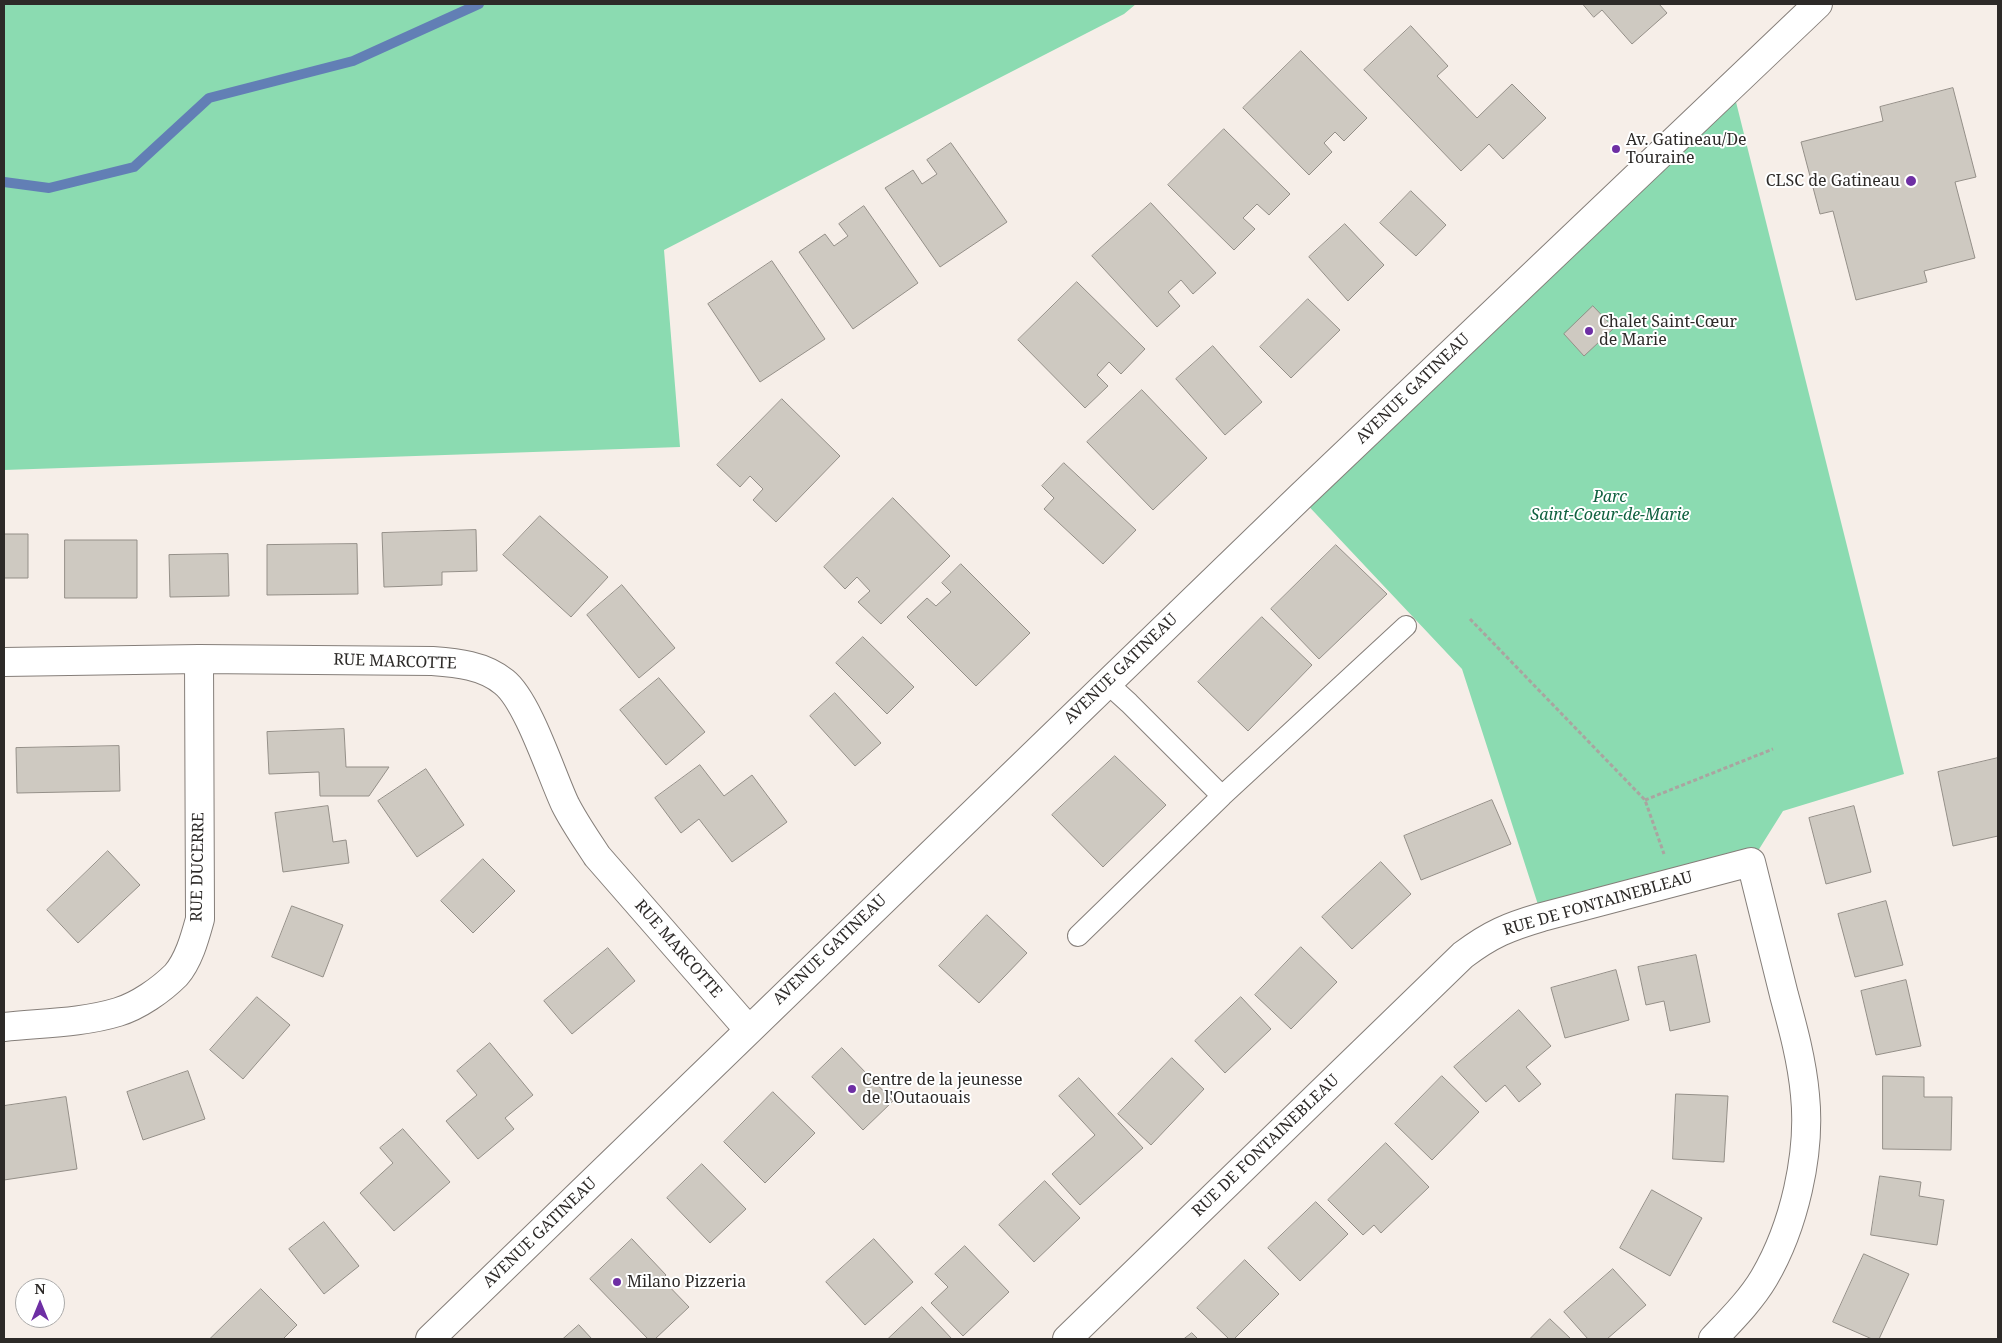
<!DOCTYPE html>
<meta charset="utf-8">
<style>
body{margin:0}
#map{position:relative;width:2002px;height:1343px;overflow:hidden;background:#f6eee8;font-family:"Noto Serif",serif}
canvas{display:block}
.frame{position:absolute;inset:0;border:5px solid #2d2a28;pointer-events:none}
.north{position:absolute;left:15px;top:1278px;width:50px;height:50px;box-sizing:border-box;background:#fff;border:1px solid #abaaa9;border-radius:50%;rotate:0deg;font-size:14px;font-weight:700;line-height:20px;text-align:center;color:#2d2a28}
.north::after{content:'';display:block;margin:auto;width:18px;height:22px;background:#6e2fa4;clip-path:polygon(50% 0,100% 100%,50% 72%,0 100%)}
</style>
<div id="map">
<canvas width="2002" height="1343"></canvas>
<div class="frame"></div>
<div class="north">N</div>
</div>
<script>
const ctx = document.querySelector('canvas').getContext('2d');
ctx.lineJoin = 'round';
function fillPath(path, color) { ctx.fillStyle = color; ctx.fill(path, 'evenodd'); }
function stroke(path, color, width, dash) { ctx.strokeStyle = color; ctx.lineWidth = width; ctx.lineCap = dash ? 'butt' : 'round'; ctx.setLineDash(dash || []); ctx.stroke(path); }
function label(font, color, halo, rows, align = 'center') {
  ctx.font = font + ' "Noto Serif",serif'; ctx.lineWidth = 4; ctx.setLineDash([]); ctx.textBaseline = 'middle'; ctx.strokeStyle = halo; ctx.fillStyle = color; for (const [text, x, y, turn = 0] of rows) {
    ctx.save(); ctx.translate(x, y); ctx.rotate((+turn || 0) * Math.PI / 180); ctx.textAlign = isNaN(turn) ? turn : align; if (halo) ctx.strokeText(text, 0, 0); ctx.fillText(text, 0, 0); ctx.restore();
  }
}
const green = new Path2D(`
 M4 4H1136L1124 14 664 250 680 447 4 470Z
 M1732 86 1904 774 1783 811 1751 862 1542 917 1462 669 1300 497Z`);
const stream = new Path2D(`
 M4 182 49 188 134 167 209 98 353 61 479 4`);
const building = new Path2D(`
 M1583 4H1659L1667 13 1632 44 1602 10 1594 17Z
 M1411 26 1448 66 1437 76 1477 118 1512 84 1546 118 1503 159 1489 144 1461 171 1364 70Z
 M1301 51 1367 118 1344 141 1335 132 1324 143 1332 152 1309 175 1243 108Z
 M1953 88 1976 177 1955 182 1975 258 1924 271 1927 282 1856 300 1833 211 1820 214 1801 142 1883 121 1880 107Z
 M1224 129 1290 194 1269 215 1257 204 1243 218 1255 229 1234 250 1168 185Z
 M951 143 1007 222 940 267 885 188 913 170 922 184 937 174 927 160Z
 M1411 191 1446 225 1416 256 1380 223Z
 M1151 203 1216 273 1193 294 1181 280 1168 292 1180 306 1157 327 1092 256Z
 M864 206 918 283 853 329 799 252 825 234 834 246 848 236 839 224Z
 M1345 224 1384 265 1348 301 1309 257Z
 M772 261 825 339 760 382 708 304Z
 M1077 282 1145 349 1121 374 1109 362 1097 375 1108 386 1085 408 1018 340Z
 M1308 299 1340 330 1291 378 1260 347Z
 M1593 306 1614 328 1584 356 1564 334Z
 M1213 346 1262 402 1225 435 1176 379Z
 M1142 390 1207 458 1153 510 1087 442Z
 M782 399 840 456 776 522 753 500 763 489 750 476 740 487 717 465Z
 M1064 463 1136 530 1103 564 1044 509 1054 498 1042 486Z
 M893 498 950 556 881 624 858 602 870 591 857 577 845 589 824 567Z
 M540 516 608 577 571 617 503 555Z
 M476 530 477 571 442 572V585L384 587 382 533Z
 M4 534H28V578H4Z
 M65 540H137V598H65Z
 M357 544 358 594 267 595V545Z
 M1336 545 1387 594 1319 659 1271 609Z
 M228 554 229 596 170 597 169 555Z
 M961 564 1030 633 976 686 907 617 927 598 936 606 951 592 942 583Z
 M622 585 675 648 639 678 587 615Z
 M1262 617 1312 665 1248 731 1198 682Z
 M863 637 914 687 887 714 836 663Z
 M659 678 705 732 666 765 620 710Z
 M835 693 881 743 855 766 810 716Z
 M344 729 346 767H389L369 796H320L319 772 269 774 267 732Z
 M119 746 120 791 17 793 16 748Z
 M1115 756 1166 805 1103 867 1052 815Z
 M1998 758V836L1953 846 1938 772Z
 M700 765 724 796 752 775 787 822 732 862 699 819 681 833 655 798Z
 M426 769 464 825 417 857 378 801Z
 M1492 800 1511 844 1421 880 1404 836Z
 M328 806 333 842 346 840 349 863 283 872 275 813Z
 M1854 806 1871 872 1826 884 1809 818Z
 M108 851 140 885 78 943 47 910Z
 M483 859 515 891 473 933 441 901Z
 M1381 862 1411 894 1352 949 1322 917Z
 M1886 901 1903 965 1855 977 1838 914Z
 M292 906 343 925 323 977 272 957Z
 M987 915 1027 953 979 1003 939 966Z
 M1301 947 1337 982 1291 1029 1255 995Z
 M608 948 635 981 572 1034 544 1001Z
 M1696 955 1710 1022 1670 1031 1664 1001 1646 1005 1638 967Z
 M1616 970 1629 1020 1565 1038 1551 988Z
 M1906 980 1921 1046 1876 1055 1861 991Z
 M257 997 290 1025 243 1079 210 1050Z
 M1241 997 1271 1029 1225 1073 1195 1041Z
 M1519 1010 1551 1046 1526 1067 1541 1084 1519 1102 1505 1085 1486 1102 1454 1067Z
 M490 1043 533 1095 505 1118 514 1129 478 1159 446 1121 477 1095 457 1071Z
 M842 1048 893 1101 863 1130 812 1077Z
 M1172 1058 1204 1089 1151 1145 1118 1114Z
 M188 1071 205 1119 143 1140 127 1092Z
 M1442 1076 1479 1112 1432 1160 1395 1124Z
 M1883 1076 1924 1077V1097H1952L1951 1150 1883 1149Z
 M1079 1078 1143 1148 1080 1205 1052 1174 1095 1135 1059 1096Z
 M773 1092 815 1133 765 1183 724 1142Z
 M1676 1094 1728 1096 1724 1162 1673 1159Z
 M66 1097 77 1169 4 1180V1106Z
 M403 1129 450 1182 394 1231 360 1193 393 1163 380 1148Z
 M1386 1143 1429 1187 1381 1233 1374 1225 1363 1235 1328 1200Z
 M702 1164 746 1209 710 1243 667 1198Z
 M1880 1176 1921 1182 1919 1196 1944 1200 1937 1245 1871 1235Z
 M1045 1181 1080 1218 1034 1262 999 1225Z
 M1652 1190 1702 1218 1670 1276 1620 1248Z
 M1316 1202 1348 1234 1300 1281 1268 1248Z
 M324 1222 359 1266 324 1294 289 1249Z
 M632 1239 666 1275 662 1279 689 1307 655 1339H648L590 1279Z
 M874 1239 913 1282 865 1325 826 1282Z
 M965 1246 1009 1292 963 1336 931 1303 948 1287 935 1274Z
 M1864 1254 1909 1274 1879 1339H1872L1833 1322Z
 M1245 1260 1279 1294 1234 1339H1229L1197 1308Z
 M1613 1269 1646 1305 1607 1339H1588L1564 1312Z
 M261 1289 297 1325 283 1339H210Z
 M922 1307 952 1339H888Z
 M1550 1319 1571 1339H1530Z
 M579 1325 592 1339H563Z
 M1192 1333 1198 1339H1184Z`);
const path = new Path2D(`
 M1470 619 1645 800 1664 854
 M1645 800 1773 749`);
const lane = new Path2D(`
 M1107 683 1129 703 1222 796 1406 626
 M1078 936 1222 796`);
const street = new Path2D(`
 M4 662 199 659 432 661C457 663 483 665 504 682 528 701 551 774 565 804 574 822 586 839 597 856L748 1029
 M4 1027C41 1023 82 1023 118 1012 138 1006 161 990 176 975 189 960 195 937 200 919L199 659
 M1067 1339 1463 955C1491 934 1508 927 1542 917L1751 862C1762 907 1773 951 1784 995 1793 1028 1802 1061 1805 1095 1811 1154 1794 1227 1764 1278 1751 1300 1731 1320 1713 1339`);
const secondary = new Path2D(`
 M430 1339 1300 497 1818 4`);
const markers = [
 [1616,149,5,"#6e2fa4"],
 [1911,181,6,"#6e2fa4"],
 [1589,331,5,"#6e2fa4"],
 [852,1089,5,"#6e2fa4"],
 [617,1282,5,"#6e2fa4"]
];
const poiNames = [
 ["Av. Gatineau/De",1626,140],
 ["Touraine",1626,158],
 ["CLSC de Gatineau",1900,181,"right"],
 ["Chalet Saint-Cœur",1599,322],
 ["de Marie",1599,340],
 ["Centre de la jeunesse",862,1080],
 ["de l'Outaouais",862,1098],
 ["Milano Pizzeria",627,1282]
];
const streetNames = [
 ["AVENUE GATINEAU",1413,389,-44],
 ["RUE MARCOTTE",395,662,2],
 ["AVENUE GATINEAU",1121,669,-44],
 ["RUE DUCERRE",198,867,-89],
 ["RUE DE FONTAINEBLEAU",1598,904,-16],
 ["RUE MARCOTTE",678,949,49],
 ["AVENUE GATINEAU",830,950,-44],
 ["RUE DE FONTAINEBLEAU",1266,1146,-44],
 ["AVENUE GATINEAU",540,1233,-44]
];
const parkNames = [
 ["Parc",1610,497],
 ["Saint-Coeur-de-Marie",1610,515]
];
fillPath(green, '#8bdbb1');
stroke(stream, '#627fb5', 10);
fillPath(building, '#cec9c1');
stroke(building, '#948f88', 1);
stroke(lane, '#857e79', 22);
stroke(street, '#857e79', 30);
stroke(secondary, '#857e79', 30);
stroke(path, '#aaa4a0', 3, [4, 2.5]);
stroke(lane, '#fff', 20);
stroke(street, '#fff', 28);
stroke(secondary, '#fff', 28);
for (const [x, y, r, color] of markers) { const dot = new Path2D(); dot.arc(x, y, r, 0, 2 * Math.PI); ctx.fillStyle = color; ctx.fill(dot); stroke(dot, '#fff', 2); }
label('16px', '#2d2a28', '#fff', poiNames, 'left');
label('16px', '#2d2a28', '#fff', streetNames);
label('italic 16px', '#116241', '#fff', parkNames);
</script>
